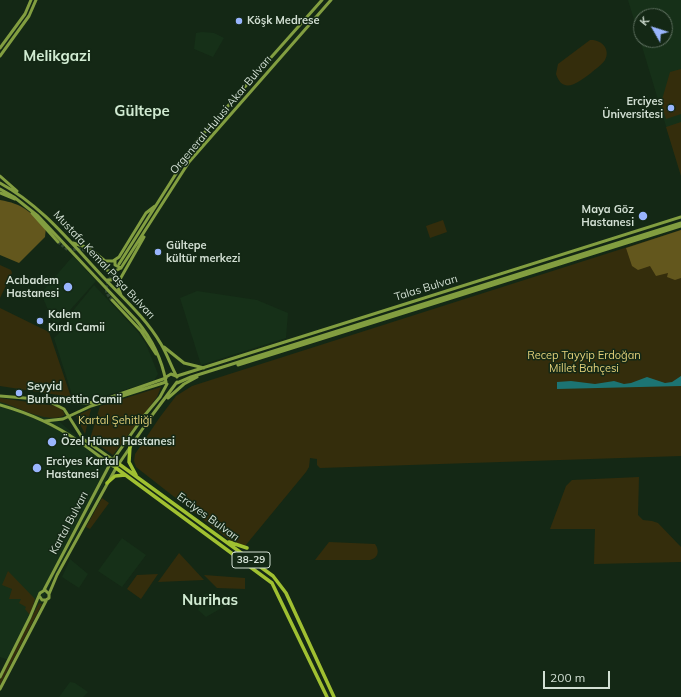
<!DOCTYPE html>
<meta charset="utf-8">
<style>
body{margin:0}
#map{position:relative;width:681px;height:697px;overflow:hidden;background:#142815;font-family:Mulish,sans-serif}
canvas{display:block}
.north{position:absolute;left:633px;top:8px;width:40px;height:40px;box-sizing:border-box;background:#142815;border:1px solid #607161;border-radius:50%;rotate:309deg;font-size:11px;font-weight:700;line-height:16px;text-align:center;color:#d2dfd3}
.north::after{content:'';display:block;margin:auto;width:14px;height:18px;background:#99b5fd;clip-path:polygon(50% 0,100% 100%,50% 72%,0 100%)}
.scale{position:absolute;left:543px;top:671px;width:67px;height:18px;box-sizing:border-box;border:2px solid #d2dfd3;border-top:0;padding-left:5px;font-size:12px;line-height:14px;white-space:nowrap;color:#d2dfd3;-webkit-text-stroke:3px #142815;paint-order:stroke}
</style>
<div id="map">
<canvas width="681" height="697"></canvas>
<div class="north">K</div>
<div class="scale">200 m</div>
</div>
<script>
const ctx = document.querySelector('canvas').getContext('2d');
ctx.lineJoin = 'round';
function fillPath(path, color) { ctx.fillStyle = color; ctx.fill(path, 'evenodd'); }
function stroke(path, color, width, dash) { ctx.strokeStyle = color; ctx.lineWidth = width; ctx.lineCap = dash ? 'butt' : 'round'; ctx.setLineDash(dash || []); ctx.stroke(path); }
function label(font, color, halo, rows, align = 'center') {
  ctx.font = font + ' Mulish,sans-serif'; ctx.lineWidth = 3; ctx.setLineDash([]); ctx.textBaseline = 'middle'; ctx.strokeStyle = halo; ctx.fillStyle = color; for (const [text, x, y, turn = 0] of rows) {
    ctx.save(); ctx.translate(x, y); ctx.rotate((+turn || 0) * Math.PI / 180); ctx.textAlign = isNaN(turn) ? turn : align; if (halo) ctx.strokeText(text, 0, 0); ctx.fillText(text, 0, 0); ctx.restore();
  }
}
const built = new Path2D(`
 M628 0H681V176ZM641 16H665V40H641Z
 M202 32 214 33 224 38 213 57 194 49 196 33Z
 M73 256 96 281 55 327 41 293Z
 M94 285 137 331 146 344 158 374 154 381 80 403 74 401 54 338 68 325 67 318Z
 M197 291 257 300 288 313 286 338 201 365 180 298Z
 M0 401 48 412 88 446 116 465 98 495 55 575 12 661 0 657Z
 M122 538 146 555 122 587 98 571Z
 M70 559 88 574 79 588 62 577Z
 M216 592 225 606 206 617 198 610 204 594Z
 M70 682 75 683 88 692 83 697H59Z`);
const green = new Path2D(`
 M590 40C601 39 611 49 605 60 602 65 595 69 591 73 580 81 563 96 556 74L558 64Z
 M681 69V114L666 119 661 103 670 72Z
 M681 122V176L666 127Z
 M443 220 447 232 430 238 426 226Z
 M681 230V456L320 468 317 465V459L310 458 309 467 306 472 245 546 228 539 136 467 134 461 135 454 160 417 176 396 192 386Z
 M0 265 11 270 12 273 0 298Z
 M0 308 49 332 71 397 0 386Z
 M161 387 157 397 113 455 90 439 100 406Z
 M0 398 57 406 62 409 65 415C48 425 17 406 0 402Z
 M91 409 85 434 76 416Z
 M639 477 638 515 643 520 652 521 658 523 681 547V562L594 564 595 529H550L566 486 572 480Z
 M102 498 109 503 90 529 86 527Z
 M329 542 375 544C380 551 378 558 370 560H315Z
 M179 553 204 580 158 582Z
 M8 571 35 599 30 615 25 609 26 607 19 603 21 599H9L12 589 2 585Z
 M158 574 141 599 127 589 137 575Z
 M204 575 245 578V589L217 588Z
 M39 603 42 604 0 685V680Z`);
const forest = new Path2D(`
 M0 200C23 204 29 211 46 227L45 237 19 263 0 255Z
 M681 230V278L675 280 667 277 668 273 656 276 650 266 638 270 632 266 626 248Z`);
const water = new Path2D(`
 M681 376V386L557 389V382L571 381 595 384 614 381 624 384 631 383 647 377 665 383 672 382Z`);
const primaryTunnel = new Path2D(`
 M58 242 68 250 81 249 89 252
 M112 300C102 290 107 283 114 272`);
const primary = new Path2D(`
 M0 48 25 14 31 0
 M0 56 29 16 36 0
 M0 176 17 191
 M0 183C41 205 71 243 103 277 123 298 146 318 161 344 167 354 171 366 177 377
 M0 189 14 197 38 216 137 321C152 339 162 360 166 382
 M0 193 15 199
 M32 213 58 242
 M73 243 89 248 105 261H113L119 257 146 213 155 206
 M89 252 108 271H115L121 268 189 162 331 0
 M115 260V265L121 268
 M119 264 196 142 322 0
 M107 280H111L114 278V274L111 272
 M121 295 118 287 119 281 144 237
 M112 300 141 331 156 354
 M164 347 184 363 204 368
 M238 365 681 226
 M177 376 681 217
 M166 377 171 374 176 376
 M177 383 191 377 681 223
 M0 396 86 403 97 402 166 378
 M168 398 184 384 197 377
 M52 403 64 409 83 439 119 464
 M0 405C28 413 54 424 78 441 91 449 103 460 116 468
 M45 421 63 419 91 406 166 382
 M44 590 110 464 144 416 160 397 167 384
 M49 594 57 575 116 468 150 418 177 382
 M0 677 30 617 40 593 45 590 49 594V598L46 600H42L40 597
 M0 689 46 601`);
const highway = new Path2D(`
 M130 446 129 462 136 475
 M119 464 273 576 286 593 334 697
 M116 468 272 583 327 697
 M107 483 115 476 125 475
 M229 542 247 548`);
const markers = [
 [239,21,4,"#99b5fd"],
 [671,108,4,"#99b5fd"],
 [643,216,5,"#99b5fd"],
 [158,252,4,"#99b5fd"],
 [68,287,5,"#99b5fd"],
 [40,321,4,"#99b5fd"],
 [19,393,4,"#99b5fd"],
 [52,442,5,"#99b5fd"],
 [37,468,5,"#99b5fd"]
];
const shields = [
 [251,560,38]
];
const shieldNames = [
 ["38-29",251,560]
];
const poiNames = [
 ["Köşk Medrese",247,21],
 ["Erciyes",663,102,"right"],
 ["Üniversitesi",663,115,"right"],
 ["Maya Göz",634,210,"right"],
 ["Hastanesi",634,223,"right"],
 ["Gültepe",166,246],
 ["kültür merkezi",166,259],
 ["Acıbadem",59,281,"right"],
 ["Hastanesi",59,294,"right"],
 ["Kalem",48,315],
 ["Kırdı Camii",48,328],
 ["Seyyid",27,387],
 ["Burhanettin Camii",27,400],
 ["Özel Hüma Hastanesi",61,442],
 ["Erciyes Kartal",46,462],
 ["Hastanesi",46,475]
];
const streetNames = [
 ["Orgeneral Hulusi Akar Bulvarı",221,115,-50],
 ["Mustafa Kemal Paşa Bulvarı",104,265,47],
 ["Talas Bulvarı",426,288,-17],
 ["Erciyes Bulvarı",208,517,36],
 ["Kartal Bulvarı",69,523,-62]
];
const parkNames = [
 ["Recep Tayyip Erdoğan",584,356],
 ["Millet Bahçesi",584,369],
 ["Kartal Şehitliği",115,421]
];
const districtNames = [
 ["Melikgazi",57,56],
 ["Gültepe",142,111],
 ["Nurihas",210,600]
];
fillPath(built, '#163018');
fillPath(green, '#342d0c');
fillPath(forest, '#63571d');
fillPath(water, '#1c7473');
stroke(primaryTunnel, '#304332', 3, [3, 1.5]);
stroke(primary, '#829e40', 3);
stroke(highway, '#a0c031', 3.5);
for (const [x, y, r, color] of markers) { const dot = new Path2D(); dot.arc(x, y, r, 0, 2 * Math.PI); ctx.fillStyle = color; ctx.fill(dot); stroke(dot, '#142815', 1.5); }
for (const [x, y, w] of shields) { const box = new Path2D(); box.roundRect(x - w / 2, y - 8, w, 16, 3); ctx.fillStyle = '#142815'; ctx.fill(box); stroke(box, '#d2dfd3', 1); }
label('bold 10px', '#d2dfd3', null, shieldNames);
label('bold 11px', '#d2dfd3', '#142815', poiNames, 'left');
label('11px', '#d2dfd3', '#142815', streetNames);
label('11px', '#e2cf79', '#142815', parkNames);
label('bold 15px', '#d1ebd2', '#142815', districtNames);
</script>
